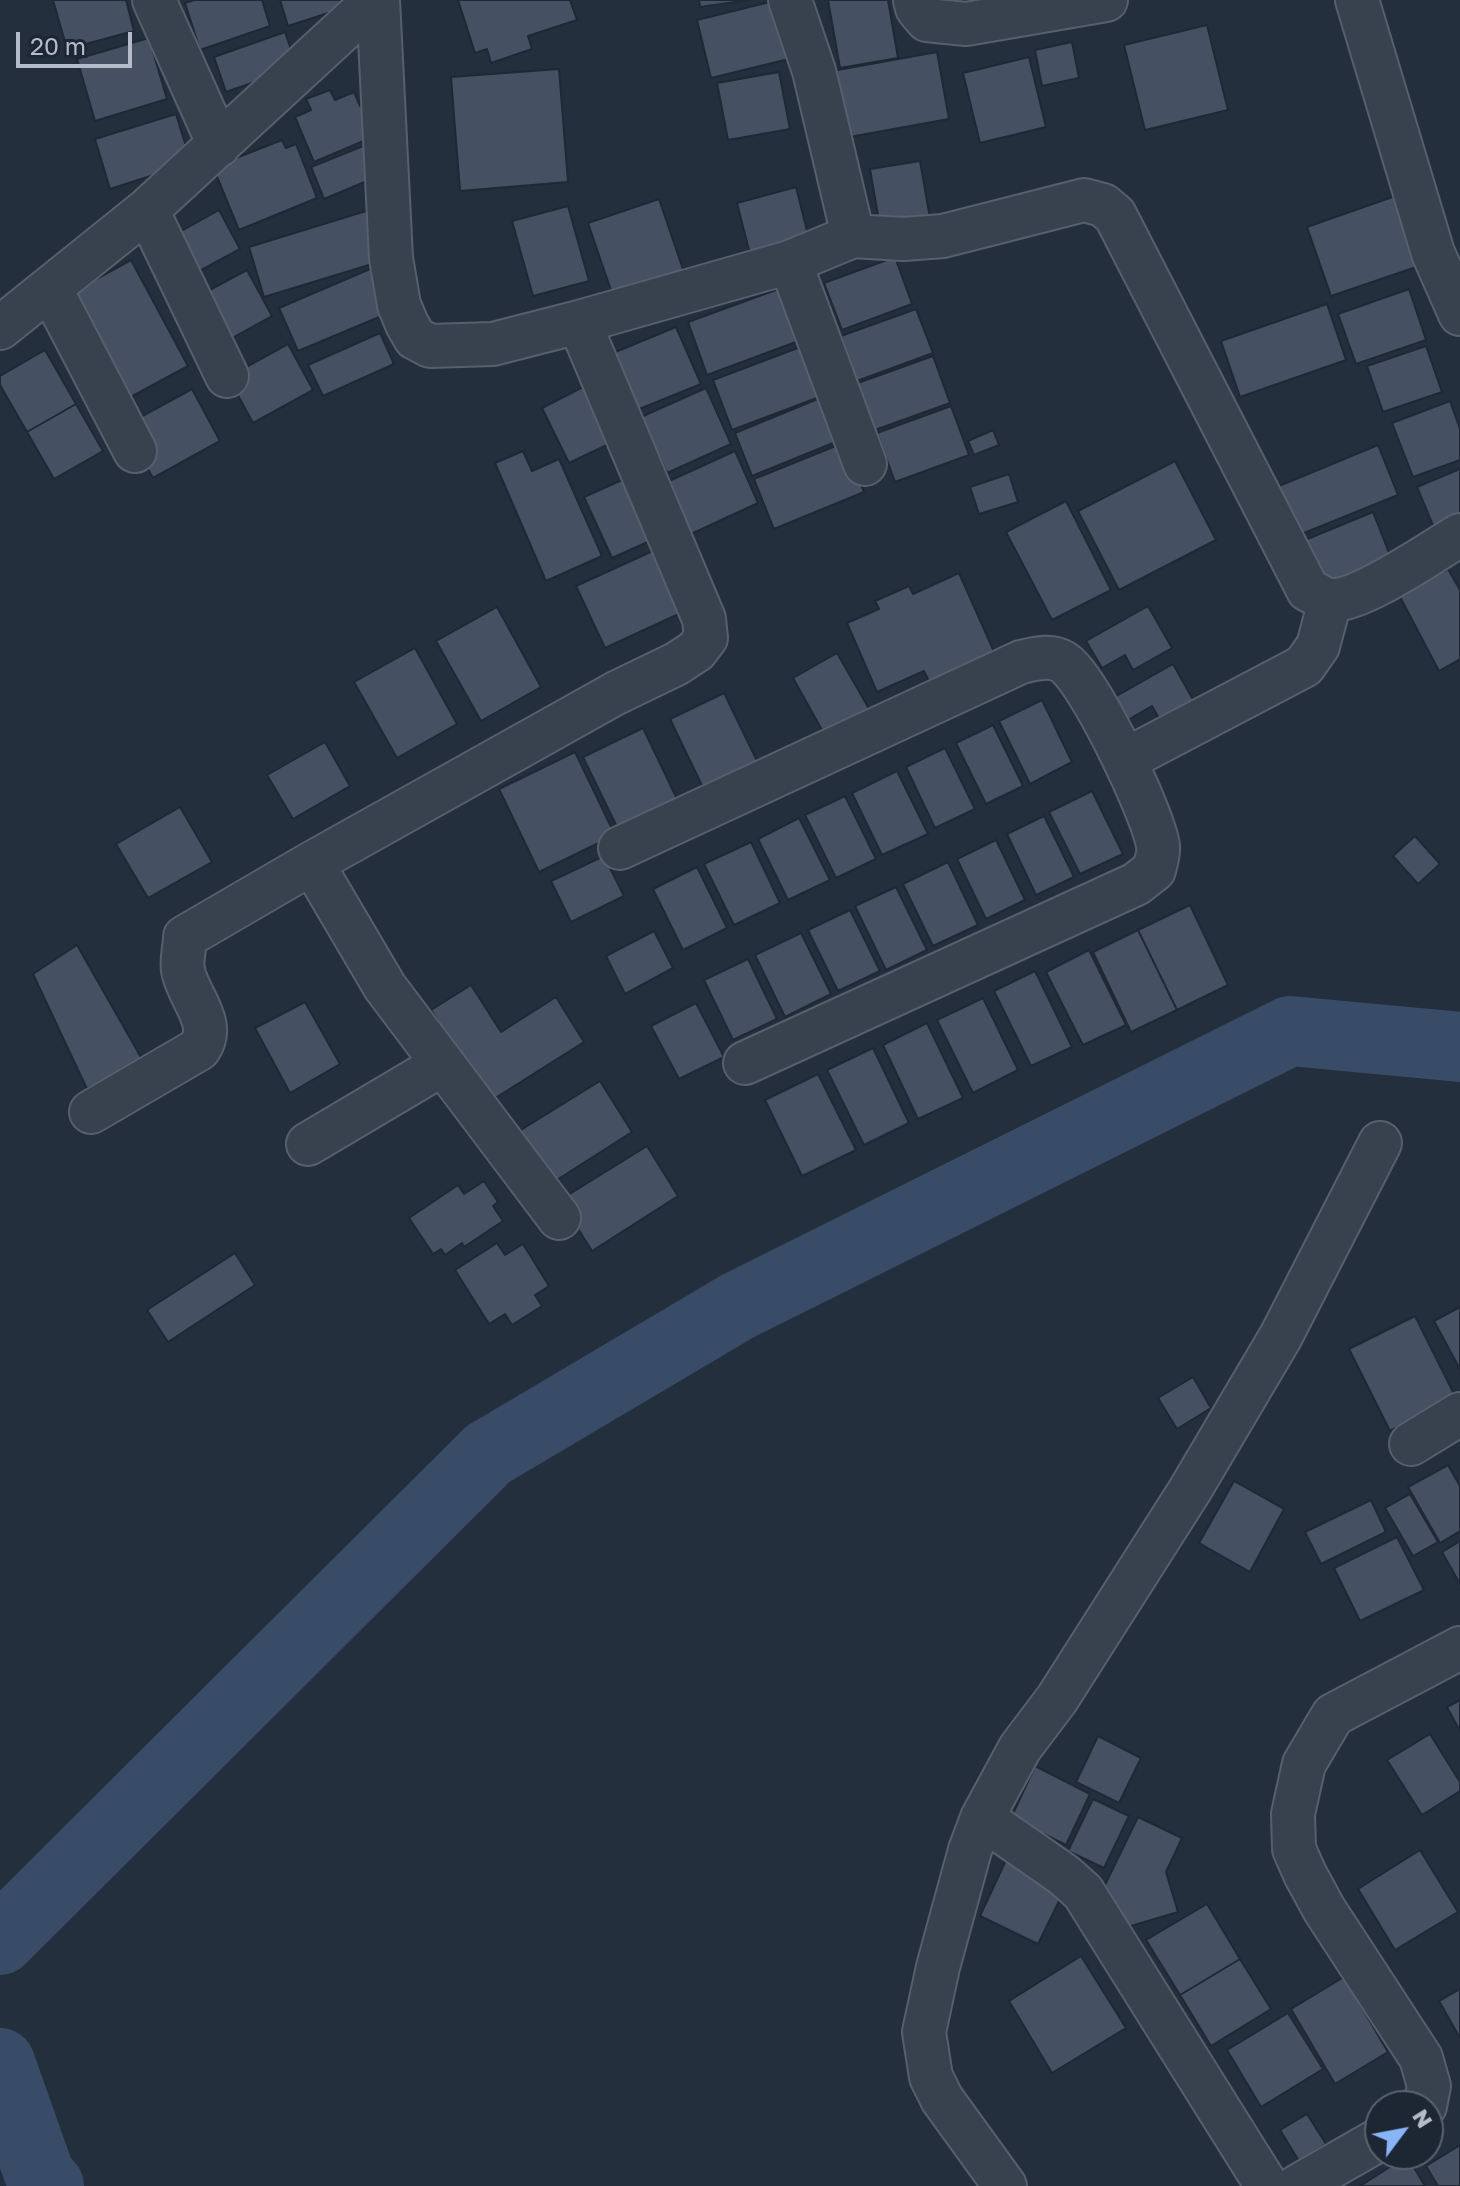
<!DOCTYPE html>
<style>
body{margin:0}
#map{position:relative;width:1460px;height:2186px;overflow:hidden;background:#242f3e;font-family:"Golos Text",sans-serif}
canvas{display:block}
.north{position:absolute;left:1364px;top:2090px;width:80px;height:80px;box-sizing:border-box;background:#1d2633;border:2px solid #59626f;border-radius:50%;rotate:58deg;font-size:22px;font-weight:700;line-height:32px;text-align:center;color:#b4bcc9}
.north::after{content:'';display:block;margin:auto;width:28px;height:36px;background:#8ab4f8;clip-path:polygon(50% 0,100% 100%,50% 72%,0 100%)}
.scale{position:absolute;left:16px;top:32px;width:116px;height:36px;box-sizing:border-box;border:4px solid #b4bcc9;border-top:0;padding-left:10px;font-size:24px;line-height:28px;white-space:nowrap;color:#b4bcc9;-webkit-text-stroke:6px #1d2633;paint-order:stroke}
</style>
<div id="map">
<canvas width="1460" height="2186"></canvas>
<div class="north">N</div>
<div class="scale">20 m</div>
</div>
<script>
const ctx = document.querySelector('canvas').getContext('2d');
ctx.lineJoin = 'round';
function stroke(path, color, width, dash) { ctx.strokeStyle = color; ctx.lineWidth = width; ctx.lineCap = dash ? 'butt' : 'round'; ctx.setLineDash(dash || []); ctx.stroke(path); }
function fillPath(path, color) { ctx.fillStyle = color; ctx.fill(path, 'evenodd'); }
const river = new Path2D(`
 M0 1940 488 1454 738 1306 1290 1031 1460 1047
 M0 2063 40 2176 49 2186`);
const building = new Path2D(`
 M53 0H126L134 31 67 49Z
 M194 0H262L270 26 200 50 185 3Z
 M280 0H355L356 4 288 26Z
 M458 0H570L577 20 528 36 532 49 491 63 487 49 475 53Z
 M699 0H750L700 7Z
 M778 0 797 57 711 78 697 20Z
 M828 0H888L898 58 840 68Z
 M1207 25 1228 110 1145 130 1124 45Z
 M285 32 297 67 226 92 214 57Z
 M149 38 167 99 95 121 77 59Z
 M1072 42 1079 78 1042 86 1035 50Z
 M937 52 949 119 844 138 832 71Z
 M1029 57 1046 127 980 143 963 73Z
 M559 69 568 182 460 191 451 77Z
 M779 72 790 129 728 140 717 83Z
 M330 90 335 100 354 92 360 106 369 102 373 137 314 162 295 117 311 110 306 99Z
 M176 114 191 163 110 189 95 139Z
 M282 140 286 148 296 144 317 198 239 230 213 167Z
 M373 142 386 173 324 199 311 167Z
 M920 161 930 218 880 227 870 169Z
 M796 187 810 243 751 258 737 203Z
 M1401 194 1425 264 1331 296 1307 227Z
 M659 199 687 281 616 305 588 223Z
 M568 206 589 281 533 296 512 221Z
 M219 210 240 249 181 281 160 243Z
 M366 211 382 261 264 297 249 247Z
 M895 257 912 304 842 330 824 283Z
 M131 260 188 366 114 406 56 301Z
 M377 266 396 310 298 351 279 308Z
 M247 270 272 316 216 347 191 300Z
 M784 287 804 339 707 375 688 322Z
 M1409 289 1426 340 1356 364 1338 314Z
 M1327 304 1346 360 1240 397 1221 341Z
 M916 309 933 353 857 381 841 336Z
 M676 327 701 384 637 410 613 353Z
 M380 333 394 364 323 396 308 365Z
 M288 344 313 390 253 423 228 377Z
 M803 346 822 396 732 430 713 380Z
 M1426 346 1442 392 1383 412 1367 366Z
 M45 350 76 404 27 432 0 385V376Z
 M933 356 950 403 875 430 858 383Z
 M585 386 613 442 569 463 542 408Z
 M706 388 731 444 667 473 641 417Z
 M192 389 220 441 153 478 124 426Z
 M825 396 843 439 752 476 735 433Z
 M1450 401 1460 429V460L1413 477 1392 423Z
 M76 404 103 451 54 479 27 432Z
 M951 406 969 455 895 482 877 433Z
 M993 430 999 445 974 455 968 441Z
 M843 443 864 492 774 529 754 479Z
 M1378 445 1398 495 1299 535 1279 486Z
 M523 451 532 471 559 459 602 556 546 581 495 463Z
 M735 451 758 503 691 534 667 482Z
 M1175 461 1216 540 1119 590 1078 511Z
 M1460 469V526L1437 535 1417 487Z
 M1009 474 1018 502 979 514 970 487Z
 M631 476 659 537 612 558 584 497Z
 M1066 501 1111 590 1052 620 1006 532Z
 M1373 512 1393 563 1321 592 1300 542Z
 M655 550 683 612 605 648 576 586Z
 M1448 569 1460 590V659L1439 671 1398 593Z
 M959 573 999 663 934 692 924 671 877 692 847 623 879 609 875 601 909 586 913 594Z
 M1148 606 1172 648 1133 670 1125 655 1102 668 1086 641Z
 M497 607 541 687 481 721 436 641Z
 M415 648 457 724 397 758 354 682Z
 M837 653 872 714 827 739 793 678Z
 M1173 664 1196 705 1162 724 1152 706 1126 721 1113 698Z
 M724 693 761 769 707 796 670 719Z
 M1042 700 1072 762 1030 784 999 721Z
 M993 725 1023 786 986 804 956 743Z
 M643 728 678 801 618 829 583 757Z
 M325 742 350 786 293 819 267 775Z
 M945 748 975 809 935 828 906 767Z
 M575 752 615 835 539 872 499 789Z
 M897 771 928 834 882 855 852 793Z
 M1092 791 1123 854 1080 874 1049 812Z
 M845 796 876 859 836 878 805 815Z
 M180 807 212 862 148 898 116 844Z
 M1044 816 1074 877 1036 895 1007 834Z
 M799 818 830 880 788 900 758 839Z
 M1415 836 1440 864 1418 884 1393 856Z
 M996 840 1025 900 986 919 957 859Z
 M751 842 780 903 734 925 704 864Z
 M604 856 624 896 571 922 551 881Z
 M948 862 978 925 933 946 903 884Z
 M697 867 727 928 683 950 653 889Z
 M896 887 927 950 886 970 855 906Z
 M1190 905 1228 985 1177 1010 1138 930Z
 M850 910 880 971 838 991 808 930Z
 M1138 930 1177 1010 1131 1032 1093 952Z
 M654 931 673 968 625 994 606 956Z
 M801 933 831 994 785 1017 755 955Z
 M77 945 142 1059 87 1089 33 974Z
 M1089 950 1126 1025 1083 1045 1046 972Z
 M748 959 777 1019 733 1040 704 980Z
 M1035 971 1072 1047 1031 1066 994 991Z
 M471 985 501 1032 556 997 584 1042 489 1102 431 1010Z
 M983 998 1018 1070 973 1093 937 1020Z
 M305 1002 340 1064 290 1093 255 1028Z
 M696 1003 724 1057 679 1079 651 1026Z
 M927 1023 963 1098 918 1119 883 1045Z
 M873 1048 909 1123 864 1145 827 1070Z
 M818 1074 856 1150 802 1176 765 1100Z
 M600 1081 632 1132 549 1185 516 1133Z
 M647 1146 678 1196 592 1251 560 1200Z
 M484 1181 498 1202 493 1206 503 1221 464 1247 462 1243 445 1255 441 1249 433 1254 409 1218 458 1185 464 1194Z
 M497 1243 505 1255 523 1244 549 1286 535 1295 542 1306 512 1325 505 1314 489 1324 455 1270Z
 M235 1253 255 1285 168 1342 147 1310Z
 M1460 1307V1369L1434 1321Z
 M1415 1316 1456 1398 1390 1431 1349 1349Z
 M1193 1377 1211 1408 1177 1429 1158 1398Z
 M1448 1465 1460 1486V1531L1440 1543 1408 1487Z
 M1234 1481 1284 1509 1250 1572 1199 1543Z
 M1410 1494 1438 1542 1413 1556 1385 1508Z
 M1371 1500 1386 1532 1321 1564 1305 1532Z
 M1397 1537 1424 1590 1360 1621 1334 1568Z
 M1460 1541V1584L1442 1552Z
 M1460 1700V1731L1447 1707Z
 M1430 1734 1460 1782V1791L1422 1815 1387 1760Z
 M1098 1736 1141 1758 1119 1803 1076 1782Z
 M1035 1766 1090 1794 1066 1845 1011 1818Z
 M1093 1799 1129 1816 1104 1868 1068 1851Z
 M1138 1817 1182 1838 1166 1872 1178 1912 1114 1931 1102 1891Z
 M1420 1850 1458 1912 1395 1950 1358 1889Z
 M1007 1858 1066 1887 1038 1944 980 1916Z
 M1207 1904 1240 1959 1180 1995 1146 1940Z
 M1081 1956 1126 2028 1052 2073 1009 2001Z
 M1240 1959 1271 2009 1211 2046 1180 1995Z
 M1344 1977 1388 2052 1335 2084 1291 2009Z
 M1460 1989V2038L1439 2001Z
 M1288 2013 1323 2069 1261 2107 1227 2050Z
 M1307 2114 1326 2144 1299 2161 1280 2130Z
 M1460 2145V2186H1438L1426 2166Z
 M1407 2156 1425 2186H1360Z`);
const street = new Path2D(`
 M154 0 219 145
 M378 0 391 258 399 305 407 324 415 338 430 346 493 344 579 322 790 262 853 236 903 239 943 236 1084 200 1103 205 1115 215 1308 590C1315 593 1324 600 1331 600 1360 602 1433 551 1460 535
 M790 0 814 71 853 236
 M915 0 917 8 927 20 966 24 1106 0
 M1357 0 1433 253 1460 314
 M147 210 227 376
 M790 262 865 464
 M50 288 135 451
 M0 328 147 210 375 0
 M1125 760 1304 666 1318 646 1330 601
 M620 848 1021 662C1034 659 1050 654 1063 662 1088 676 1154 815 1158 846 1159 853 1156 863 1154 870L1136 884 745 1063
 M312 863 385 987 559 1218
 M91 1112 199 1049C218 1023 187 996 183 970 181 960 185 947 185 937L312 863 616 693 676 664 696 651 706 638 704 619 579 322
 M308 1144 443 1064
 M1411 1444 1460 1414
 M982 1818 1064 1875 1083 1892 1267 2186
 M1425 2106 1429 2086 1421 2058 1324 1909 1305 1874 1294 1849 1293 1814 1304 1764 1333 1715 1460 1648
 M1005 2186 942 2099 931 2077 924 2032 938 1967 970 1850 982 1818 1020 1748 1057 1699 1190 1490 1281 1336 1380 1143
 M1298 2186 1380 2139`);
stroke(river, '#394c67', 70);
fillPath(building, '#455162');
stroke(building, '#1f2835', 2);
stroke(street, '#565f6c', 46);
stroke(street, '#38414e', 42);
</script>
